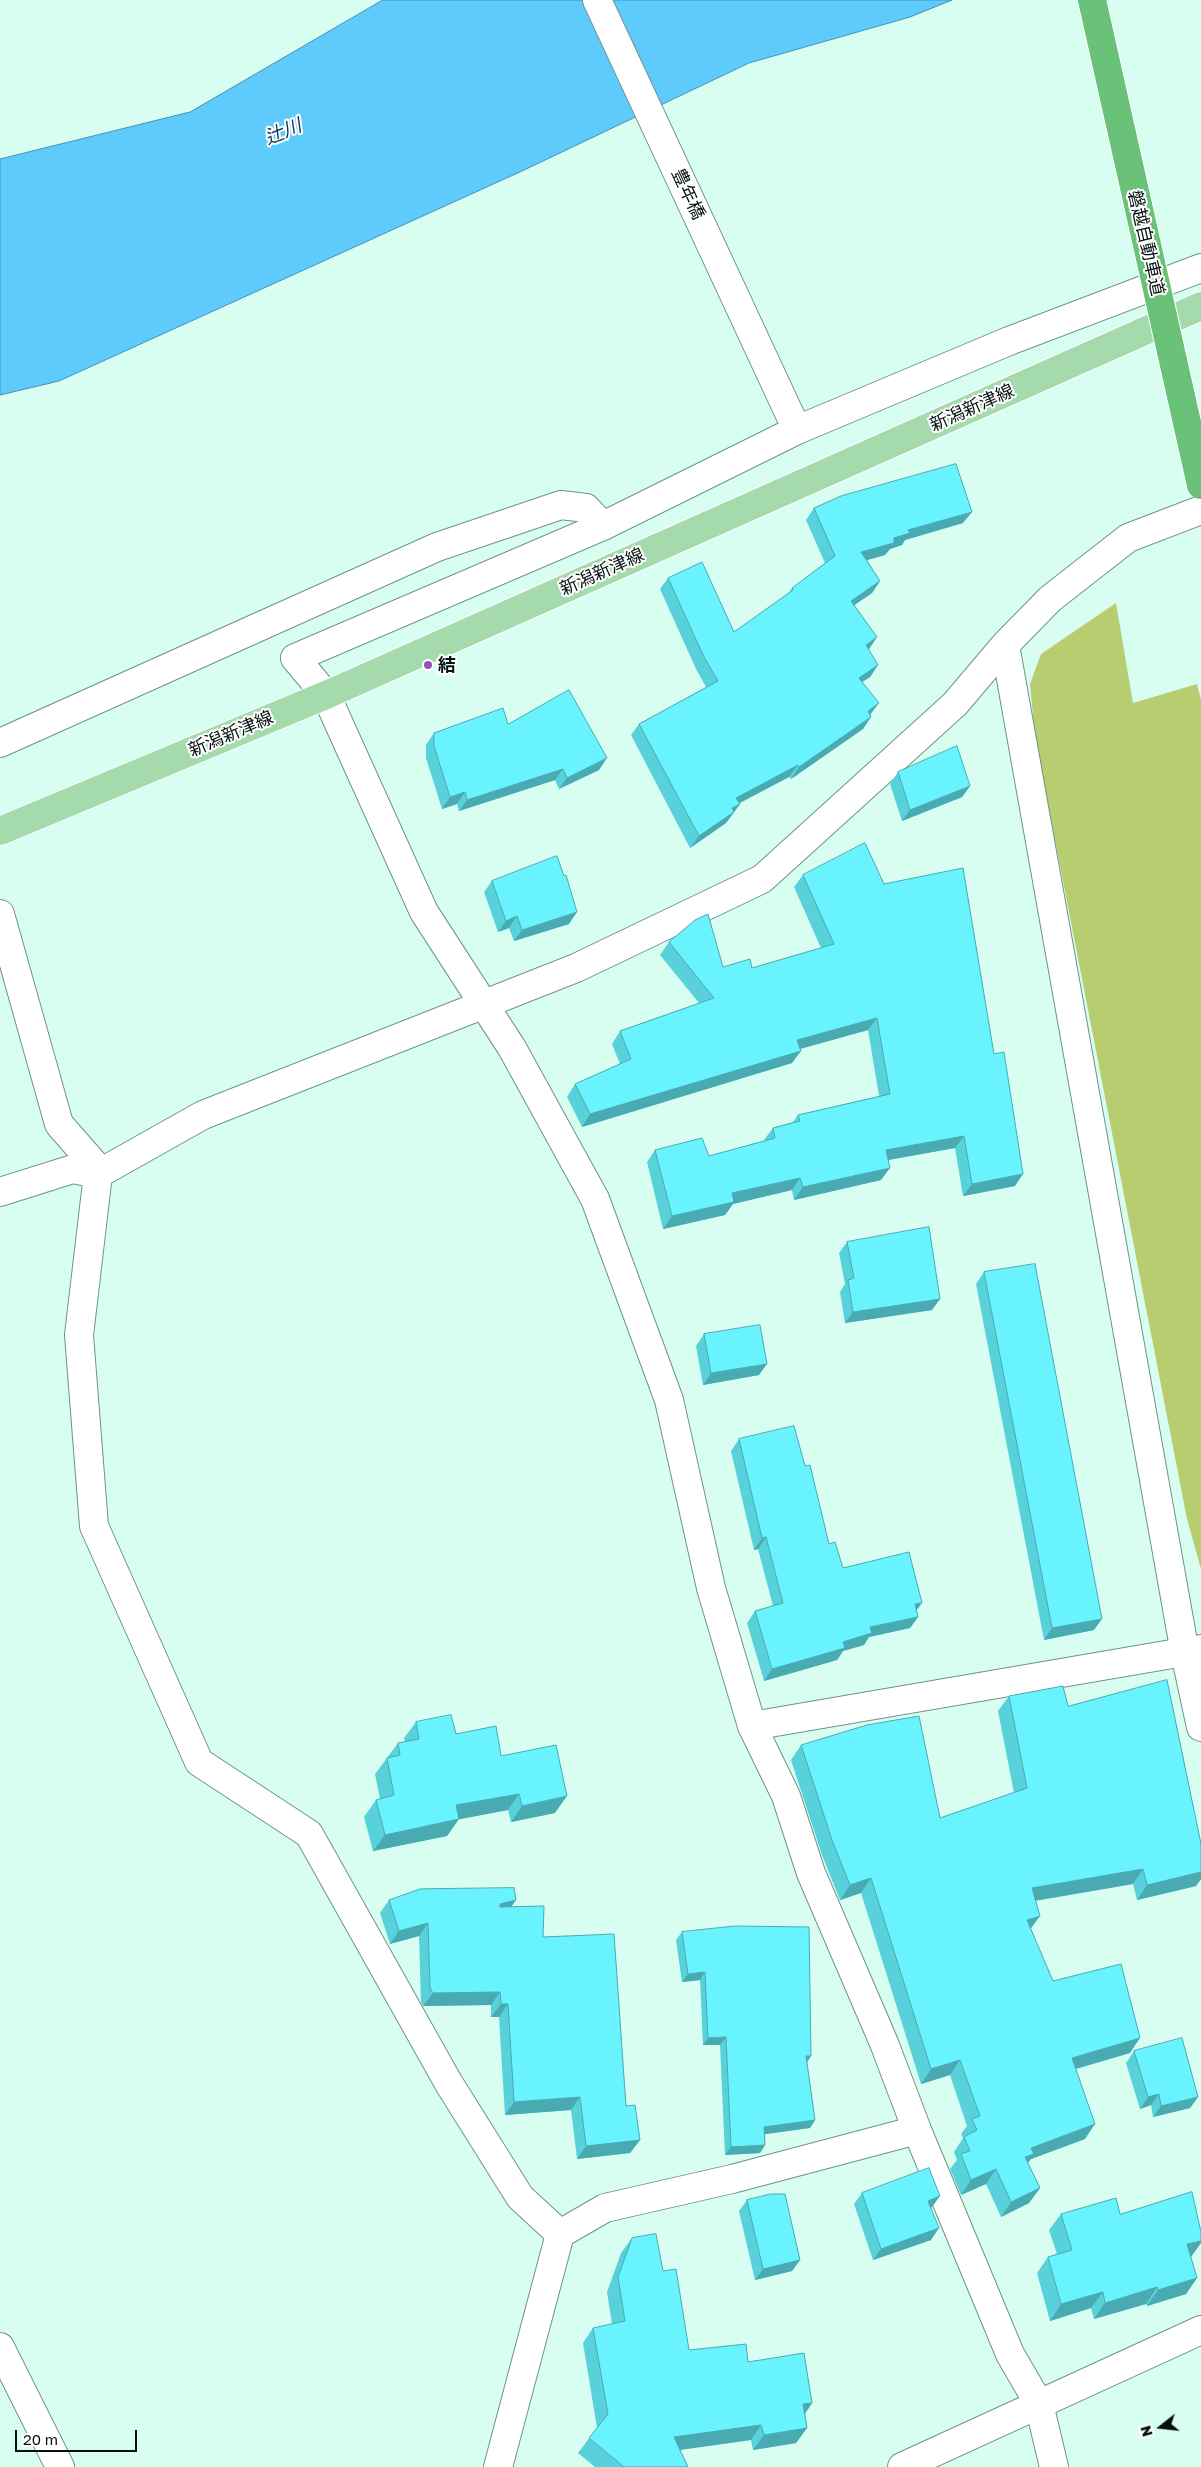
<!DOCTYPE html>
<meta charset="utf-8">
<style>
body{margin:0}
#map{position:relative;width:1201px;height:2467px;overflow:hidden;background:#d8fef2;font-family:"Golos Text",sans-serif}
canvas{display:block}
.north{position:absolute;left:1136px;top:2402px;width:50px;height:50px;-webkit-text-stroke:4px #fff;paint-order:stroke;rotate:254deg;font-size:14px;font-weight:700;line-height:20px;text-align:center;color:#05110e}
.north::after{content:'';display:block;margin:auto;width:18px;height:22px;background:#05110e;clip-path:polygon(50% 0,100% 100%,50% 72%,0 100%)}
.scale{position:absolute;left:15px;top:2430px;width:122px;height:22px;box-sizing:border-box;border:2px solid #05110e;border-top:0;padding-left:6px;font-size:15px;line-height:18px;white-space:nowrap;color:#05110e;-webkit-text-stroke:4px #fff;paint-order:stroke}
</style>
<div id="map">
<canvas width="1201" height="2467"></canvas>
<div class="north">N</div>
<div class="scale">20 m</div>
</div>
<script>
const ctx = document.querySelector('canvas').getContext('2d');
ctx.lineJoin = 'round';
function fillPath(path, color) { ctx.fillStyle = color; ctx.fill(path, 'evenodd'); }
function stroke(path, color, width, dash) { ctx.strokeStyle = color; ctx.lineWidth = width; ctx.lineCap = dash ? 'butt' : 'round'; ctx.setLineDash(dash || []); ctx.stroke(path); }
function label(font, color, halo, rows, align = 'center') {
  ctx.font = font + ' "Golos Text","Noto Sans JP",sans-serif'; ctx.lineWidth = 4; ctx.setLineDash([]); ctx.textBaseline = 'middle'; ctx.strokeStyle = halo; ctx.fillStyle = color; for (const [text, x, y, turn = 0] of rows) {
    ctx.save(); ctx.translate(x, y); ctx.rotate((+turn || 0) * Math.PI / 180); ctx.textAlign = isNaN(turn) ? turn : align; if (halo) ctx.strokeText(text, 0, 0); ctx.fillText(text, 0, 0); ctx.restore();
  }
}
const forest = new Path2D(`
 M1116 603 1133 703 1197 684 1201 700V1569L1187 1519 1035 737 1030 684 1041 654Z`);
const water = new Path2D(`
 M383 0H952L910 17 749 63 522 171 59 381 0 395V159L190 112Z`);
const minor = new Path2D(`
 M597 0 797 430
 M1005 645 1185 1653 1201 1727
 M0 743 437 547 561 505 586 508 603 526
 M0 914 59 1124 101 1172
 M98 1174 79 1335 94 1526 199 1762 309 1834 448 2082 520 2197 560 2234
 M0 1192 73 1169 98 1174 203 1115 576 968 762 879 955 704 1005 645 1050 599 1128 538 1201 510
 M0 2347 60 2467
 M498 2467 560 2234 605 2208 732 2179 917 2130
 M1054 2467 1039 2404 1010 2354 917 2130 884 2043 811 1873 786 1796 752 1726 711 1588 669 1400 595 1199 512 1048 424 912 326 695 295 658 603 526 797 430 1009 341 1201 268`);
const tertiary = new Path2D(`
 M752 1726 1201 1649
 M902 2467 1201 2330`);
const primary = new Path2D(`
 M0 831 326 695 1201 306`);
const motorwayBridge = new Path2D(`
 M1092 0 1201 485`);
const wall = new Path2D(`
 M814 508 963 523 905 540 902 545 890 549 885 555 867 560 880 581 872 593 854 605 877 637 868 650 878 665 870 677 862 682 871 717 863 729 791 779 789 777 740 803V804L726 823 690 848 631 735 639 724 706 687 696 669 660 589 668 578 734 632 788 594 792 588 825 563 806 520Z
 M508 724 599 770 559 789 555 780 459 811 457 804 442 809 426 758V745L434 733Z
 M898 772 970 786 962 797 902 821 890 784Z
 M803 875 1015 1186 963 1196 955 1148 888 1160 881 1180 794 1200 792 1190 733 1204 725 1215 663 1229 647 1162 655 1150 709 1156 764 1141V1140L773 1128 793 1122 798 1115 879 1096 868 1030 800 1049 792 1063 582 1127 567 1097 575 1084 620 1064 612 1044 620 1031 699 1003 660 955 669 942 723 967 752 968 821 948 794 887Z
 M492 881 569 924 514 941 509 928 498 932 484 892Z
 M847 1242 932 1310 845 1323 840 1292 845 1284 839 1253Z
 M984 1272 1094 1630 1044 1640 976 1284Z
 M704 1334 759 1375 703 1385 696 1346Z
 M739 1439 805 1466 829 1544 843 1568 917 1610 918 1617 910 1628 869 1637 864 1645 843 1651 837 1660 764 1681 747 1623 755 1611 773 1606 758 1549 754 1550 731 1451Z
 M1009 1696 1068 1706 1201 1844V1879L1196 1886 1137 1900 1133 1884 1035 1901 1030 1929 1053 1981 1130 2053 1076 2069 1085 2139 1031 2159 1028 2163 1040 2188 1029 2203 1001 2217 986 2184 961 2195 950 2169 957 2160 954 2152 963 2138 961 2134 967 2126 950 2075 921 2084 861 1893 840 1900 822 1855 791 1760 801 1745 940 1818 1014 1793 998 1711Z
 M416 1722 456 1734 501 1756 555 1813 511 1822 508 1810 459 1819 447 1836 373 1851 364 1817 376 1800 380 1799 375 1774 398 1743 405 1742 404 1738Z
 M389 1900H516L511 1906 543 1937 626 2106 640 2140 630 2153 577 2159 571 2110 505 2115 499 2017H491V2005L423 2006 421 2002 419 1936 390 1944 380 1913Z
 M682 1932 807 2062 815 2120 810 2128 765 2134V2145L760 2153 725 2155 720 2045H703L700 1980 682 1982 676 1940Z
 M1134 2051 1198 2097 1190 2108 1153 2117 1151 2105 1140 2109 1126 2063Z
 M862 2193 932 2207 931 2208V2240L873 2260 854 2204Z
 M747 2200 800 2260 792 2271 755 2280 739 2211Z
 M1061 2214H1120L1191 2257 1197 2278 1186 2294 1147 2306 1146 2304 1094 2319 1091 2308 1050 2321 1037 2273 1048 2257 1057 2254 1049 2230Z
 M632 2238 663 2271 689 2350 748 2362 812 2403 805 2414 807 2428 796 2443 753 2450 751 2440 680 2450 688 2467H595L578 2453 597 2428 583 2343 593 2328 612 2324 607 2292 621 2253Z`);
const shadedWall = new Path2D(`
 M972 512 963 523 905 540 902 545 890 549 885 555 853 564 861 552 894 538 908 530Z
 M880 581 872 593 843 613 851 601Z
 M877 637 869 649 857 657 866 645Z
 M878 665 870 677 851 689 859 678Z
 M879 703 870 715 868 711Z
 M871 717 863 729 791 779 799 767Z
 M607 758 599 770 559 789 567 778Z
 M798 765 789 777 728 809 736 798Z
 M563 769 555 780 459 811 467 800Z
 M970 786 962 797 902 821 910 810Z
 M465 792 457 804 442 809 450 797Z
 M740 804 726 823 690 848 699 836 732 808Z
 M577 912 569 924 514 941 522 930Z
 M517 916 509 928 498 932 506 921Z
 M877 1018 868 1030 789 1052 797 1040Z
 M801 1051 792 1063 582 1127 590 1114Z
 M964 1136 955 1148 877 1162 886 1150Z
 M890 1168 881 1180 794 1200 803 1187Z
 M1023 1174 1015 1186 963 1196 972 1184Z
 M800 1178 792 1190 733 1204 725 1215 663 1229 672 1216 732 1193Z
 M940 1299 932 1310 845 1323 853 1312Z
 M767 1364 759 1375 703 1385 711 1373Z
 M766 1537 758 1549 754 1550 762 1538Z
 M922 1603 914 1614 915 1604Z
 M918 1617 910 1628 869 1637 864 1645 843 1651 837 1660 764 1681 772 1669 843 1642 870 1627Z
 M1102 1619 1094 1630 1044 1640 1052 1628Z
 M519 1794 508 1810 445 1822 456 1805Z
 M567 1796 555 1813 511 1822 522 1806Z
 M459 1819 447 1836 373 1851 385 1835Z
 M1143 1869 1133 1884 1021 1903 1032 1888Z
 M1201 1872V1879L1196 1886 1137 1900 1147 1885Z
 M871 1878 861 1893 840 1900 850 1885Z
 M516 1900 507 1913 490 1917 500 1904Z
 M1040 1916 1029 1931 1027 1920Z
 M428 1923 419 1936 390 1944 399 1931Z
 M705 1972 700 1980 682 1982 688 1974Z
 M500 1992 491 2005 423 2006 433 1993Z
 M501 2004H508L499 2017H491Z
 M726 2037 720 2045H703L708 2038Z
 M1140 2038 1130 2053 1061 2073 1072 2058Z
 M806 2056H811L806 2064Z
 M960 2060 950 2075 921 2084 931 2069Z
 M1159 2094 1151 2105 1140 2109 1148 2097Z
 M580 2097 571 2110 505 2115 514 2102Z
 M1198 2097 1190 2108 1153 2117 1161 2106Z
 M815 2120 810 2128 759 2135 764 2127Z
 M1095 2124 1085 2139 1031 2159 1023 2169 1015 2172 1031 2148Z
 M640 2140 630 2153 577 2159 586 2146Z
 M765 2145 760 2153 725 2155 731 2147Z
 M996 2169 986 2184 961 2195 971 2180Z
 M1040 2188 1029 2203 1001 2217 1011 2202Z
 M940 2196 932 2207 920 2212 928 2201Z
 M939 2228 931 2240 873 2260 881 2249Z
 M1201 2241V2243L1191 2257 1175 2260 1187 2244Z
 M800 2260 792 2271 755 2280 763 2269Z
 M1197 2278 1186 2294 1147 2306 1158 2290Z
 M1157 2287 1146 2304 1094 2319 1105 2303Z
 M1103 2292 1091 2308 1050 2321 1061 2304Z
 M812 2403 802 2418 803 2404Z
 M761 2425 751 2440 664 2452 674 2437Z
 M807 2428 796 2443 753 2450 764 2435Z`);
const building = new Path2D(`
 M956 464 972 512 908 530 910 533 894 538V543L861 552 880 581 851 601 877 637 866 645 878 665 859 678 879 703 868 711 871 717 799 767 798 765 736 798 740 804 732 808 734 812 699 836 639 724 718 681 704 657 668 578 702 562 734 632 793 590 792 588 835 556 814 508 841 496Z
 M569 690 607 758 567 778 563 769 467 800 465 792 450 797 434 746V733L503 708 508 724Z
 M957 746 970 786 910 810 898 772Z
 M865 843 884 884 963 868 994 1054 1004 1052 1023 1174 972 1184 964 1136 886 1150 890 1168 803 1187 800 1178 732 1193 734 1202 672 1216 655 1150 702 1138 709 1156 775 1138 773 1128 800 1121 798 1115 890 1094 877 1018 797 1040 801 1051 590 1114 575 1084 631 1059 620 1031 714 998 669 942 695 920 708 914 723 967 750 959 752 968 834 944 803 875Z
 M557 856 564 876 566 875 577 912 522 930 517 916 506 921 492 881Z
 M929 1227 940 1299 853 1312 848 1280 854 1278 847 1242Z
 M1035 1264 1102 1619 1052 1628 984 1272Z
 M760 1325 767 1364 711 1373 704 1334Z
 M794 1426 805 1466 810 1465 829 1544 835 1542 843 1568 909 1552 922 1603 915 1604 918 1617 870 1627 872 1633 843 1642 845 1648 772 1669 755 1611 783 1603 766 1537 762 1538 739 1439Z
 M1167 1680 1201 1844V1872L1147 1885 1143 1869 1032 1888 1040 1916 1027 1920 1053 1981 1121 1964 1140 2038 1072 2058 1095 2124 1031 2148 1034 2154 1025 2157 1040 2188 1011 2202 996 2169 971 2180 961 2154 970 2151 964 2137 977 2130 972 2119 980 2116 960 2060 931 2069 871 1878 850 1885 832 1840 801 1745 867 1725 919 1716 940 1818 1027 1788 1009 1696 1063 1686 1068 1706Z
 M451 1715 456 1734 496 1726 501 1756 556 1745 567 1796 522 1806 519 1794 456 1805 459 1819 385 1835 376 1800 394 1795 387 1758 400 1755 398 1743 419 1739 416 1722Z
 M514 1888 516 1900 500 1904V1907L544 1906 543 1937 614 1934 626 2106 635 2105 640 2140 586 2146 580 2097 514 2102 508 2004H501L500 1992 433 1993 430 1988 428 1923 399 1931 389 1900 420 1889Z
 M735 1926 809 1927 811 2056H806L815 2120 764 2127 765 2145 731 2147 726 2037 708 2038 705 1972 688 1974 682 1932Z
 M1182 2038 1198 2097 1161 2106 1159 2094 1148 2097 1134 2051Z
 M929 2168 940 2196 928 2201 939 2228 881 2249 862 2193Z
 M1192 2192 1201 2232V2241L1187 2244 1197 2278 1158 2290 1157 2287 1105 2303 1103 2292 1061 2304 1048 2257 1072 2250 1061 2214 1116 2198 1120 2214Z
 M771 2194H785L800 2260 763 2269 747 2200Z
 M656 2234 663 2271 676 2269 689 2350 746 2344 748 2362 804 2353 812 2403 803 2404 807 2428 764 2435 761 2425 674 2437 688 2467H624L589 2438 608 2414 593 2328 625 2321 618 2277 632 2238Z`);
const markers = [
 [428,665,5,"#9c4dbe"]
];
const streetNames = [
 ["豊年橋",688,194,65],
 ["磐越自動車道",1146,243,77],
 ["新潟新津線",972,408,-24],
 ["新潟新津線",602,572,-24],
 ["新潟新津線",231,734,-23]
];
const poiNames = [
 ["結",438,665]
];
const waterNames = [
 ["辻川",283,132,-22]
];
fillPath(forest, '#b8cd70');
fillPath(water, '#5fcafc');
stroke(water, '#4492b5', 1);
stroke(minor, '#709389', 30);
stroke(tertiary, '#709389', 30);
stroke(primary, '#fff', 30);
stroke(minor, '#fff', 28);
stroke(tertiary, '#fff', 28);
stroke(primary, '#a5daad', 28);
stroke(motorwayBridge, '#fff', 30, []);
stroke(motorwayBridge, '#69c277', 28);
fillPath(wall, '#59d1da');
fillPath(shadedWall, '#49aab2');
fillPath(building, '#68f3fe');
stroke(building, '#49aab2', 1);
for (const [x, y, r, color] of markers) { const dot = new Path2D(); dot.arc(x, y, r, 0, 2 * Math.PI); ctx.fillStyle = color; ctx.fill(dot); stroke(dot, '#fff', 2); }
label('18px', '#05110e', '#fff', streetNames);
label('bold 18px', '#05110e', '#fff', poiNames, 'left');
label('italic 19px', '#0a3b4f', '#fff', waterNames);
</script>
